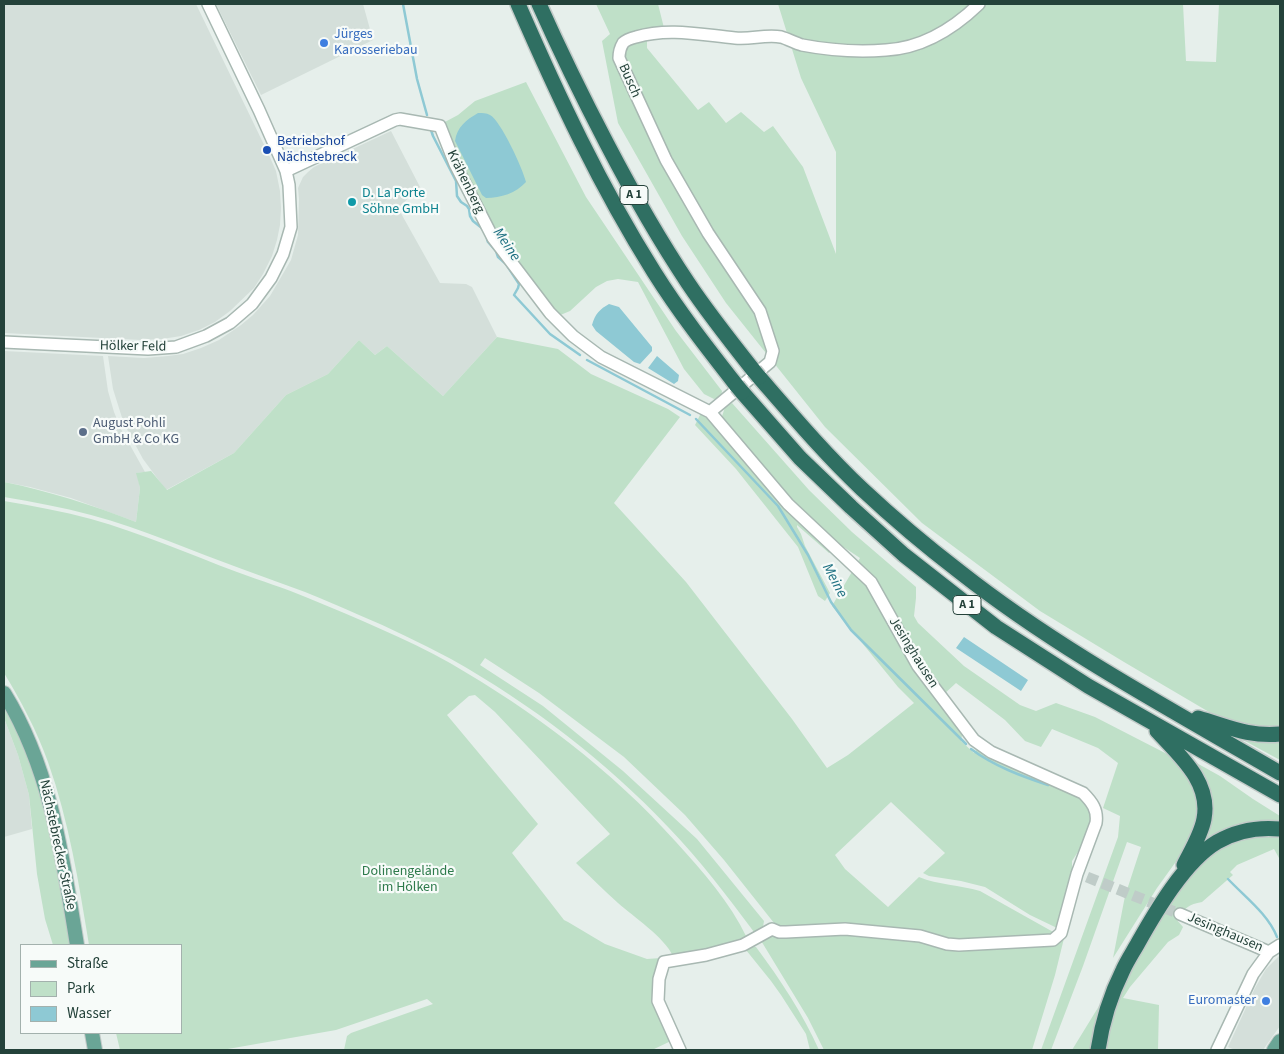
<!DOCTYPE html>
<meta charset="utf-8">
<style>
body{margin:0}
#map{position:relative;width:1284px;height:1054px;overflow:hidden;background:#e6efeb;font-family:"Source Sans 3",sans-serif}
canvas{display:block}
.frame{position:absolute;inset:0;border:5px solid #24423a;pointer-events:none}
.legend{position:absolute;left:20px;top:944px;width:162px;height:90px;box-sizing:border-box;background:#f7fbf9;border:1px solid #a3b1ad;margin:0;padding:6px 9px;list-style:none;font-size:15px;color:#24423a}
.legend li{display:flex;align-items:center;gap:10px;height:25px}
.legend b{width:25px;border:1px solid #a3b1ad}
</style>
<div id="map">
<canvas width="1284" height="1054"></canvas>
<div class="frame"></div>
<ul class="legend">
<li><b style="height:6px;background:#6aa596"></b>Straße</li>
<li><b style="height:14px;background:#bfe0c8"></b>Park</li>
<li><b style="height:14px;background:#8ec9d4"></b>Wasser</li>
</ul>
</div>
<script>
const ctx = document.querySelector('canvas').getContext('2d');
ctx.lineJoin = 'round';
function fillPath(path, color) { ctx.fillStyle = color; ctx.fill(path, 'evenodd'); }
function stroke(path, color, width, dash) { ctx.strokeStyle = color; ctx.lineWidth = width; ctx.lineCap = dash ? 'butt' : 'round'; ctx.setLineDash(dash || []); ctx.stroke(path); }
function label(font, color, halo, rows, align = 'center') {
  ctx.font = font + ' "Source Sans 3",sans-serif'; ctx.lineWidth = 4.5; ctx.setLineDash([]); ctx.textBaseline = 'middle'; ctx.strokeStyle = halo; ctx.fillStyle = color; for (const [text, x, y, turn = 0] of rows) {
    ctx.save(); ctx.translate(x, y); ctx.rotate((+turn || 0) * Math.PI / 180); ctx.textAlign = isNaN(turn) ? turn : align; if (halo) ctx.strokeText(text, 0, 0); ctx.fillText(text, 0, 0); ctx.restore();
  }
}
const built = new Path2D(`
 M4 4H196L268 153 276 171 280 191 281 208 280 225 277 240 272 256 263 274 254 288 230 311 215 322 199 330 181 336 162 339 141 340 4 333Z
 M216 4H363L373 40 261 95Z
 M391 131 420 187 398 208 440 283 466 284 472 287 497 337 443 396 387 346 375 355 359 340 328 374 286 395 234 453 166 490 143 459 124 424 113 389 108 356 144 358 168 356 183 354 201 348 219 340 241 325 253 315 270 296 291 260 298 235 299 199 298 188 303 177 308 172 314 167Z
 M4 351 103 356 108 391 114 412 121 429 145 472 137 473 140 488 136 522 71 498 30 487 4 482Z
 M4 718 18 755 29 795 32 829 4 837Z
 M1280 955V1026L1263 1050H1235L1228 1047 1255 988 1266 969Z`);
const green = new Path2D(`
 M596 4H658L665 32 647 34V48L698 110 709 102 726 123 741 112 764 132 773 126 803 167 836 254V152L801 78 778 4H1183L1186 61 1216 62 1219 4H1280V729L1277 730 1235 724 1209 712 1124 662 1040 611 922 523 825 427 726 303 682 236 618 123 602 41 610 34Z
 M526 82 586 197 676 331 722 391 721 397 714 399 704 394 684 369 638 282 618 279 607 281 596 287 570 311 558 316 496 234 445 134 443 123 458 115 475 101Z
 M497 337 558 349 591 374 668 409 680 417 614 503 686 582 792 719 827 768 848 755 914 703 898 687 832 606 860 558 839 544 829 553 797 525V527L801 534 805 546 830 593 825 601 818 596 798 547 736 469 695 425 701 413 718 429 725 407 732 403 809 490 852 532 916 587V598L914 616 918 623 964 666 1020 705 1036 711 1056 703 1095 717 1167 754 1176 761 1190 780 1196 794 1198 814 1185 849 1157 888 1113 958 1125 896 1141 847 1127 842 1083 966 1051 1050H1041L1118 837 1120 816 1103 808 1118 763 1098 748 1052 729 1041 747 1025 741 1005 720 956 683 942 696 963 729 961 741 974 753 978 748 1076 792 1090 807 1093 819 1087 838 1072 861V875L1059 927H1055L1030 915 985 887 961 881 929 876 923 873 945 853 891 802 835 855 845 869 888 907 919 877C938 885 960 885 980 891L1055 933 1052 935 978 942 778 927 774 923 724 860 685 815 624 757 539 693 485 658 480 665 543 706 623 771 697 839 764 921 763 927 756 934 754 932C727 896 700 860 669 828 606 761 531 704 451 659 421 643 390 628 359 615 341 607 323 599 305 592 284 584 263 577 242 569 192 551 143 529 91 515 62 507 33 502 4 497V482C49 491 92 505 136 522L140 488 136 473 151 471 167 490 234 453 286 395 328 374 359 340 375 355 387 346 443 396Z
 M4 501C33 506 62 511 91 519 141 533 189 554 237 572 261 581 285 588 308 598 356 618 405 638 450 663 533 711 612 770 676 842 703 872 730 902 747 938L698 955 673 956C664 937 634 917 618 903 603 890 590 876 576 863L610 834 495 712 475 695 469 696 447 715 538 824 512 853 564 920 568 922 605 944 647 959 661 958 658 978 671 1041 652 1050H344L347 1036 351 1033 433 1004 427 999 336 1030 222 1050H120L116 1033H181V945H89C79 884 69 821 48 762 37 731 21 701 4 673Z
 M4 703 28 752 48 817 72 945H53L45 919 37 874 29 795 18 755 4 718Z
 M1246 739H1280V760L1245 741Z
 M1193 761 1220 776 1253 799 1280 816V824L1197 853 1205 831Z
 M1280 833V857L1279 858 1274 849 1237 865 1230 872 1233 875 1202 902C1189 904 1184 909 1176 919L1183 927 1179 935 1168 942 1130 987 1123 998 1159 1005 1158 1050H1104L1111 1016 1122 985 1151 931 1199 862 1233 840Z
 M1067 926 1055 975 1032 1050H824L808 1018 760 939 766 935 839 932 919 939 1055 942Z
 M753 946 756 947C780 979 803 1014 819 1050H810L806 1034 781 995 771 981 746 950Z
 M1107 993 1092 1050H1072Z`);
const water = new Path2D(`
 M478 113C483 113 486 113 490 115 501 121 523 169 526 182 516 193 501 198 486 198L482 195 455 141C457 127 466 120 478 113Z
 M609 304 619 307 652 347V351L640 364 634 362 596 331 592 325C595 314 600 309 609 304Z
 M657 356 679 375 678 381 674 384 648 368Z
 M964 637 1028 680 1021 691 956 648Z`);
const stream = new Path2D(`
 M403 4 417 79 427 115
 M431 130 433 136 456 181 457 196 461 202 467 206 469 209 470 216 473 221 483 229
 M487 239 488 242 496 251 498 257 506 264 519 284 518 288 514 295 550 334 580 355
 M587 360 690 415
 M696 419 778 506 808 555 831 602 851 630 966 744
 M971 749C994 766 1021 776 1048 785
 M1228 879C1245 897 1268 914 1277 937`);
const minorTunnel = new Path2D(`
 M1087 877 1180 914`);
const minor = new Path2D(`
 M286 171 395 120 400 119 440 126 455 164 493 238 550 313 573 336 601 357 710 412 788 504 871 582 918 666 974 740 991 752 1083 793C1092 802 1098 810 1096 823L1077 874 1061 933 1053 940 959 945 947 944 920 936 845 929 786 932H779L772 929 743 945 706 955 664 962 659 979 658 1001 680 1050
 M4 342 148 349 176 347 206 336 230 323 252 304 271 278 283 254 291 227 289 185 286 171 259 110 208 4
 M710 412 770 362 773 351 760 311 708 233 666 160 619 58C619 52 620 48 623 43 626 40 632 38 636 37 669 27 702 35 735 38 750 40 765 34 781 37 788 39 795 43 802 45 828 50 860 52 886 50 923 48 953 29 979 4
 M1180 914 1269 952
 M1217 1050 1253 974 1269 952 1280 945`);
const major = new Path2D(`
 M4 693C51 769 63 859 77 945
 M92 1033 95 1050
 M1274 1050 1280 1041`);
const highway = new Path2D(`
 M518 4C558 96 600 186 654 272 679 312 708 349 737 386
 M539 4C560 51 583 98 607 144 632 192 658 238 688 283 708 313 731 342 754 371
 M759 377C792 415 825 454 862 489 893 518 926 546 960 572 1059 650 1172 710 1280 773
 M742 392 800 458 851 507 904 555 996 627 1088 686 1280 795
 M1198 718C1227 726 1248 737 1280 734
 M1157 731C1180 756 1211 782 1204 819 1201 835 1191 851 1184 865
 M1098 1050C1102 1023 1111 994 1123 970 1127 961 1133 952 1138 943 1156 911 1185 861 1217 842 1236 831 1259 827 1280 829`);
const highwayBridge = new Path2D(`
 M754 371 759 377
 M737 386 742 392`);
const markers = [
 [324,43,5,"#3f7fe0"],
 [267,150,5,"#1a4fb4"],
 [352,202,5,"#0f9aa8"],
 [83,432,5,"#5c6f8a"],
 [1266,1001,5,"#3f7fe0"]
];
const shields = [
 [634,195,28],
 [967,605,28]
];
const shieldNames = [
 ["A 1",634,195],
 ["A 1",967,605]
];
const shopNames = [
 ["Jürges",334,35],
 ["Karosseriebau",334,51],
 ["Euromaster",1256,1001,"right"]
];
const streetNames = [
 ["Busch",629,81,66],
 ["Krähenberg",465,182,64],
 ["Hölker Feld",133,347,1],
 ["Jesinghausen",913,653,58],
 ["Nächstebrecker Straße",57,845,78],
 ["Jesinghausen",1225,933,23]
];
const transitNames = [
 ["Betriebshof",277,142],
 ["Nächstebreck",277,158]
];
const cultureNames = [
 ["D. La Porte",362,194],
 ["Söhne GmbH",362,210]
];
const serviceNames = [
 ["August Pohli",93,424],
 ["GmbH & Co KG",93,440]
];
const parkNames = [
 ["Dolinengelände",408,872],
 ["im Hölken",408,888]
];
const waterNames = [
 ["Meine",506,245,56],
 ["Meine",834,581,62]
];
fillPath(built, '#d4dfda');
fillPath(green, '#bfe0c8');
fillPath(water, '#8ec9d4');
stroke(stream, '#8ec9d4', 2.5);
stroke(minorTunnel, '#bfccc8', 11, [11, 5.5]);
stroke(minor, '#a8b8b2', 14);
stroke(major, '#c2cac8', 16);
stroke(highway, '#c2cac8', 18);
stroke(minor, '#fff', 11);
stroke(major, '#6aa596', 14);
stroke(highway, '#2f6f62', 15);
stroke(highwayBridge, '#c2cac8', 18, []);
stroke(highwayBridge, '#2f6f62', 15);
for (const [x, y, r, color] of markers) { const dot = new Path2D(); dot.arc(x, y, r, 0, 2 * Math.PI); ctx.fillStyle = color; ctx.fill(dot); stroke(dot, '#f7fbf9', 2); }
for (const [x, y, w] of shields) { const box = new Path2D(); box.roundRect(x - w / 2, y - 9.5, w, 19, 4); ctx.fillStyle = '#f7fbf9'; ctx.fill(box); stroke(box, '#24423a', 1); }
label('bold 12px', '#24423a', null, shieldNames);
label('14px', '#366cbe', '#f7fbf9', shopNames, 'left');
label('14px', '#24423a', '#f7fbf9', streetNames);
label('14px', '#164399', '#f7fbf9', transitNames, 'left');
label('14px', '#0d838f', '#f7fbf9', cultureNames, 'left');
label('14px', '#4e5e75', '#f7fbf9', serviceNames, 'left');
label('14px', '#2d7a4b', '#f7fbf9', parkNames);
label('italic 15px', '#1c6f80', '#f7fbf9', waterNames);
</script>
